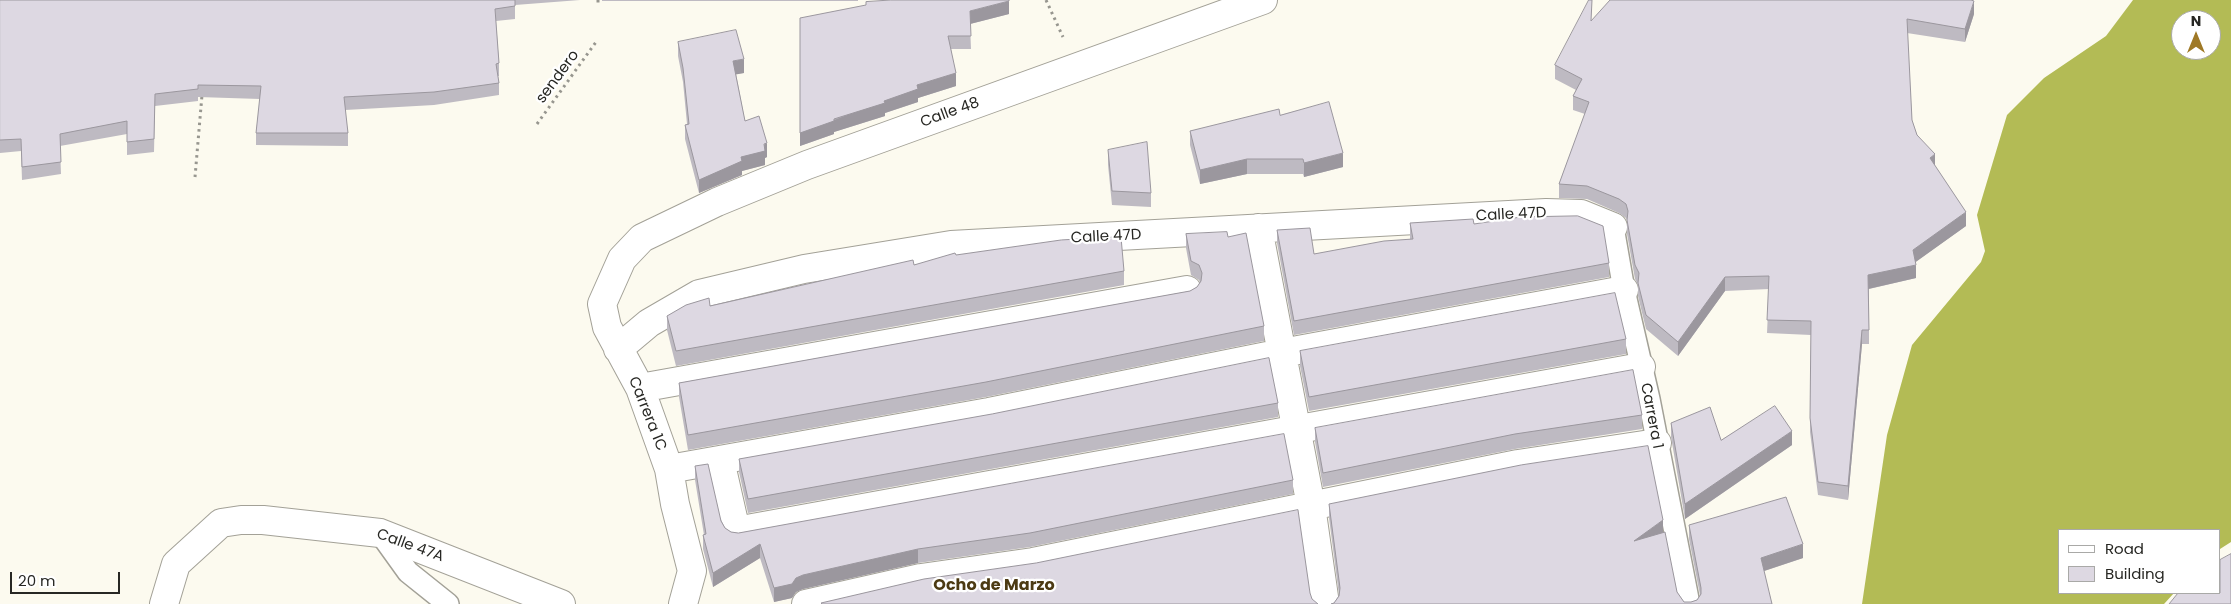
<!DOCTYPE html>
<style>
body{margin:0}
#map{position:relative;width:2231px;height:604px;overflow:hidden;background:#fcfaef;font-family:Poppins,sans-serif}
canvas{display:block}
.legend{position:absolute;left:2058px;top:529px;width:162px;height:65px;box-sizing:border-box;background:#fff;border:1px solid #a9a9a7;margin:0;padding:6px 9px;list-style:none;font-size:15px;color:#272723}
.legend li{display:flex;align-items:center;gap:10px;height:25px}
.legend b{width:25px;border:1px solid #a9a9a7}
.north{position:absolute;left:2171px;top:10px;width:50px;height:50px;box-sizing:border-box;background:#fff;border:1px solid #a9a9a7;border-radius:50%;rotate:0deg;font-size:14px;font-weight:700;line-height:20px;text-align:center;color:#272723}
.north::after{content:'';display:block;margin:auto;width:18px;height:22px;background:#9f7926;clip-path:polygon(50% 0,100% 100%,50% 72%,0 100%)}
.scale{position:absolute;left:10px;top:572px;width:110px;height:22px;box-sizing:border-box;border:2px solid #272723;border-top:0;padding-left:6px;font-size:15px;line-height:18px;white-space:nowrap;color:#272723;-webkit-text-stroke:4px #fff;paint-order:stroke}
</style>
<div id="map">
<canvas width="2231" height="604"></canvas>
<ul class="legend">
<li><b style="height:6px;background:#fff"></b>Road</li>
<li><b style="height:14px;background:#ddd8e2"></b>Building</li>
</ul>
<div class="north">N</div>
<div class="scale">20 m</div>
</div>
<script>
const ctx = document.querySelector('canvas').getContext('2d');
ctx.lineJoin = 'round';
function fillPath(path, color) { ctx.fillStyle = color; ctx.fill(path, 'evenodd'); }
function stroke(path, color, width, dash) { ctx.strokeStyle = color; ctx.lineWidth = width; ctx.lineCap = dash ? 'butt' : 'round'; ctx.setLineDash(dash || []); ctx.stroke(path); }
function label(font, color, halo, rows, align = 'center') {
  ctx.font = font + ' Poppins,sans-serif'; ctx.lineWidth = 4.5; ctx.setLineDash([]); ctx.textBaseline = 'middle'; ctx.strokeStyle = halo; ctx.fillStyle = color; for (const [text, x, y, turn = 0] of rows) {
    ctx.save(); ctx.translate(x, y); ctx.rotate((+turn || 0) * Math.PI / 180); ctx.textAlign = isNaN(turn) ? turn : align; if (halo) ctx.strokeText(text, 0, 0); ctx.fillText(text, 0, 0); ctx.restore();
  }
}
const forest = new Path2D(`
 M2133 0H2231V542L2220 549V530H2060V593H2174L2164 604H1862L1887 435 1912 345 1981 262 1985 251 1977 215 2007 115 2044 78 2106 36ZM2181 20H2211V50H2181Z`);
const path = new Path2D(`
 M598 0V6
 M1046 0 1063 37
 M537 124 596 42
 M195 177 202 95`);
const service = new Path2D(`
 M1613 227 1624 290 1649 399 1689 604
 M380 533 408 572 448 604`);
const minor = new Path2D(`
 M1258 228 1311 506 1325 604
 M618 349 649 323 699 294 804 269 951 245 1546 213 1581 214 1613 227
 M640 388 1187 290
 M720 460 736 531 1641 367
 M669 469 989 412 1282 353 1624 290
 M164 604 176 564 221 523 241 520H263L380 533 561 604
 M683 604 692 571 675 504 669 469 640 388 607 327 602 304 622 259 642 238 717 202 807 165 1263 0
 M806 604 921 578 1033 562 1518 464 1657 443`);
const wall = new Path2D(`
 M0 0H580L515 5V19L496 21 499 63V76H498L499 83V95L434 105 345 110 348 133V146L256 145V133L260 99 198 97V101L155 106 154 152 127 155V134L60 146 61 174 22 180 21 151 0 153Z
 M602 0H858V1H602Z
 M1009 14 970 24 971 49H951L956 86 918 98V102L885 113V116L834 132V134L800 146V18Z
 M1974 14 1965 42 1907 33 1912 120 1917 135 1935 166 1966 226 1915 262 1916 278 1869 289V344H1862L1848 500 1818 495 1810 432 1811 335 1767 333 1769 289 1725 291 1678 356 1646 329 1638 296V285L1635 279 1627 234V221L1626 218 1619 213 1587 199 1559 198V184L1585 114 1573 110V96L1576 90 1555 79V65L1592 20Z
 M678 42 744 73 736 74 745 121 767 157 765 158V165L742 171V175L699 193 685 139V125L687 124 683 82 678 56Z
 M1280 115 1343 167 1304 177 1303 174H1247L1200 184 1190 145V131Z
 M1108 150 1151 193V207L1112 205 1108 165Z
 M1410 223 1474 224 1609 263V277L1294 335 1277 243V230L1314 254 1410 239Z
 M1186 234 1228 237 1264 326V341L986 397 688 450 679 397V383L1190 291 1197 287 1200 283 1199 280 1191 275 1186 248Z
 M956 255 1124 271V285L676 366 667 330V316L710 306 914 265Z
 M1626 339V354L1309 411 1300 366V351Z
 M1278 403V417L748 513 739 472V459Z
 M1642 415V429L1515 449 1323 487 1315 442V428Z
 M1671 423 1721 440 1792 445 1685 519 1671 437Z
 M695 466 725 528 731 532 738 533 1293 480V494L1030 547 918 563 803 589 796 592 792 598 774 602 760 558 713 587 703 549V535H704L695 480Z
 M1329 504 1663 532 1677 592 1684 602H1691L1697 600 1700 595 1689 539V525L1803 558 1764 571 1772 604 1334 603 1339 595 1329 518Z`);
const shadedWall = new Path2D(`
 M1009 1V14L970 24V11Z
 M1974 1V14L1965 42V29Z
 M744 59V73L733 75V61Z
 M956 73V86L918 98V102L885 113V116L834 132V134L800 146V133L884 101 917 85Z
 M767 143V157L765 158V165L742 171V175L699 193V180Z
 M1343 153V167L1304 177V163Z
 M1935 154V168L1930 158Z
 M1247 159V174L1200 184V170Z
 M1966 212V226L1913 264V250Z
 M1916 265V278L1868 289V275Z
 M1725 277V291L1678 356V342Z
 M1862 330V344L1848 500V486Z
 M1792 431V445L1685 519V504Z
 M1663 520V534L1634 541Z
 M760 544V558L713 587V573Z
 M1803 544V558L1761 572V558Z
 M918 549V563L803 589 796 592 792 598 774 602V588L803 575Z`);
const building = new Path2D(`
 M0 0H515V6L495 9 499 63 496 64 499 83 434 92 344 97 348 133H256L261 86 198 85V89L155 94 154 139 127 142V121L60 134 61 162 22 167 21 139 0 140Z
 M891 0H1009V1L970 11 971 36H948L956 73 917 85 918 89 884 101 885 103 834 119V121L800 133V18L866 5V2Z
 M1589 0H1592L1591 21 1610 0H1971L1974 1 1965 29 1907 19 1912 120 1917 135 1935 154 1930 158 1966 212 1913 250 1916 265 1868 275 1869 330H1862L1848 486 1818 482 1810 418 1811 321 1767 320 1769 276 1725 277 1678 342 1646 315 1638 283 1639 273 1635 265 1627 220 1628 211 1626 204 1619 199 1587 186 1559 184 1589 102 1573 96 1582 79 1555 65Z
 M736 30 744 59 733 61 745 121 759 116 767 143 764 144 765 151 741 157 742 161 699 180 685 125 689 124 683 68 678 42Z
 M1329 102 1343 153 1304 163 1303 159H1247L1200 170 1190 131 1279 109 1280 115Z
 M1147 142 1151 193 1112 191 1108 150Z
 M1578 216 1603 226 1609 263 1294 321 1277 230 1310 228 1314 254 1384 241 1413 239 1410 223 1473 219 1474 224 1521 217Z
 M1227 232 1228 237 1246 233 1264 326 986 382 688 435 679 383 1190 291 1197 287 1201 281 1202 273 1199 265 1191 261 1186 234Z
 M1121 237 1124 271 676 351 667 316 686 305 709 298 710 306 913 260 914 265 955 253 956 255 1061 240Z
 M1615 293 1626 339 1309 397 1300 351Z
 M1269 358 1278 403 748 499 739 459 992 414Z
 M1633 370 1642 415 1515 434 1323 473 1315 428Z
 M1775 406 1792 431 1685 504 1671 423 1710 407 1721 440Z
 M1284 434 1293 480 1030 533 918 549 803 575 796 578 792 584 774 588 760 544 713 573 703 535 706 534 695 466 708 464 721 521 725 528 731 532 738 533Z
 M1648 446 1663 520 1634 541 1665 532 1677 592 1684 602H1691L1697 600 1701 594V588L1689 525 1786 497 1803 544 1761 558 1772 604H1331L1334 603 1339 596 1340 588 1329 504 1521 465Z
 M1298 510 1310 593 1312 599 1318 604H822L821 603 924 579 1036 563Z
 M2231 554V604H2169L2178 593H2220V560Z`);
const streetNames = [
 ["sendero",558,77,-54],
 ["Calle 48",950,113,-20],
 ["Calle 47D",1511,215,-3],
 ["Calle 47D",1106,237,-3],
 ["Carrera 1C",647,414,68],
 ["Carrera 1",1651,416,79],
 ["Calle 47A",410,546,20]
];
const neighbourhoodNames = [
 ["Ocho de Marzo",994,586]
];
fillPath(forest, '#b3bb55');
stroke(service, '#a3a197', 24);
stroke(minor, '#a3a197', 30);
stroke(path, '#97968f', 3, [2.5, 4]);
stroke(service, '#fff', 21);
stroke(minor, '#fff', 28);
fillPath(wall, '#bebac2');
fillPath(shadedWall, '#9b979e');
fillPath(building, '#ddd8e2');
stroke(building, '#9b979e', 1);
label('15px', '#272723', '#fff', streetNames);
label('bold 16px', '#4c3a13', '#fff', neighbourhoodNames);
</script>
